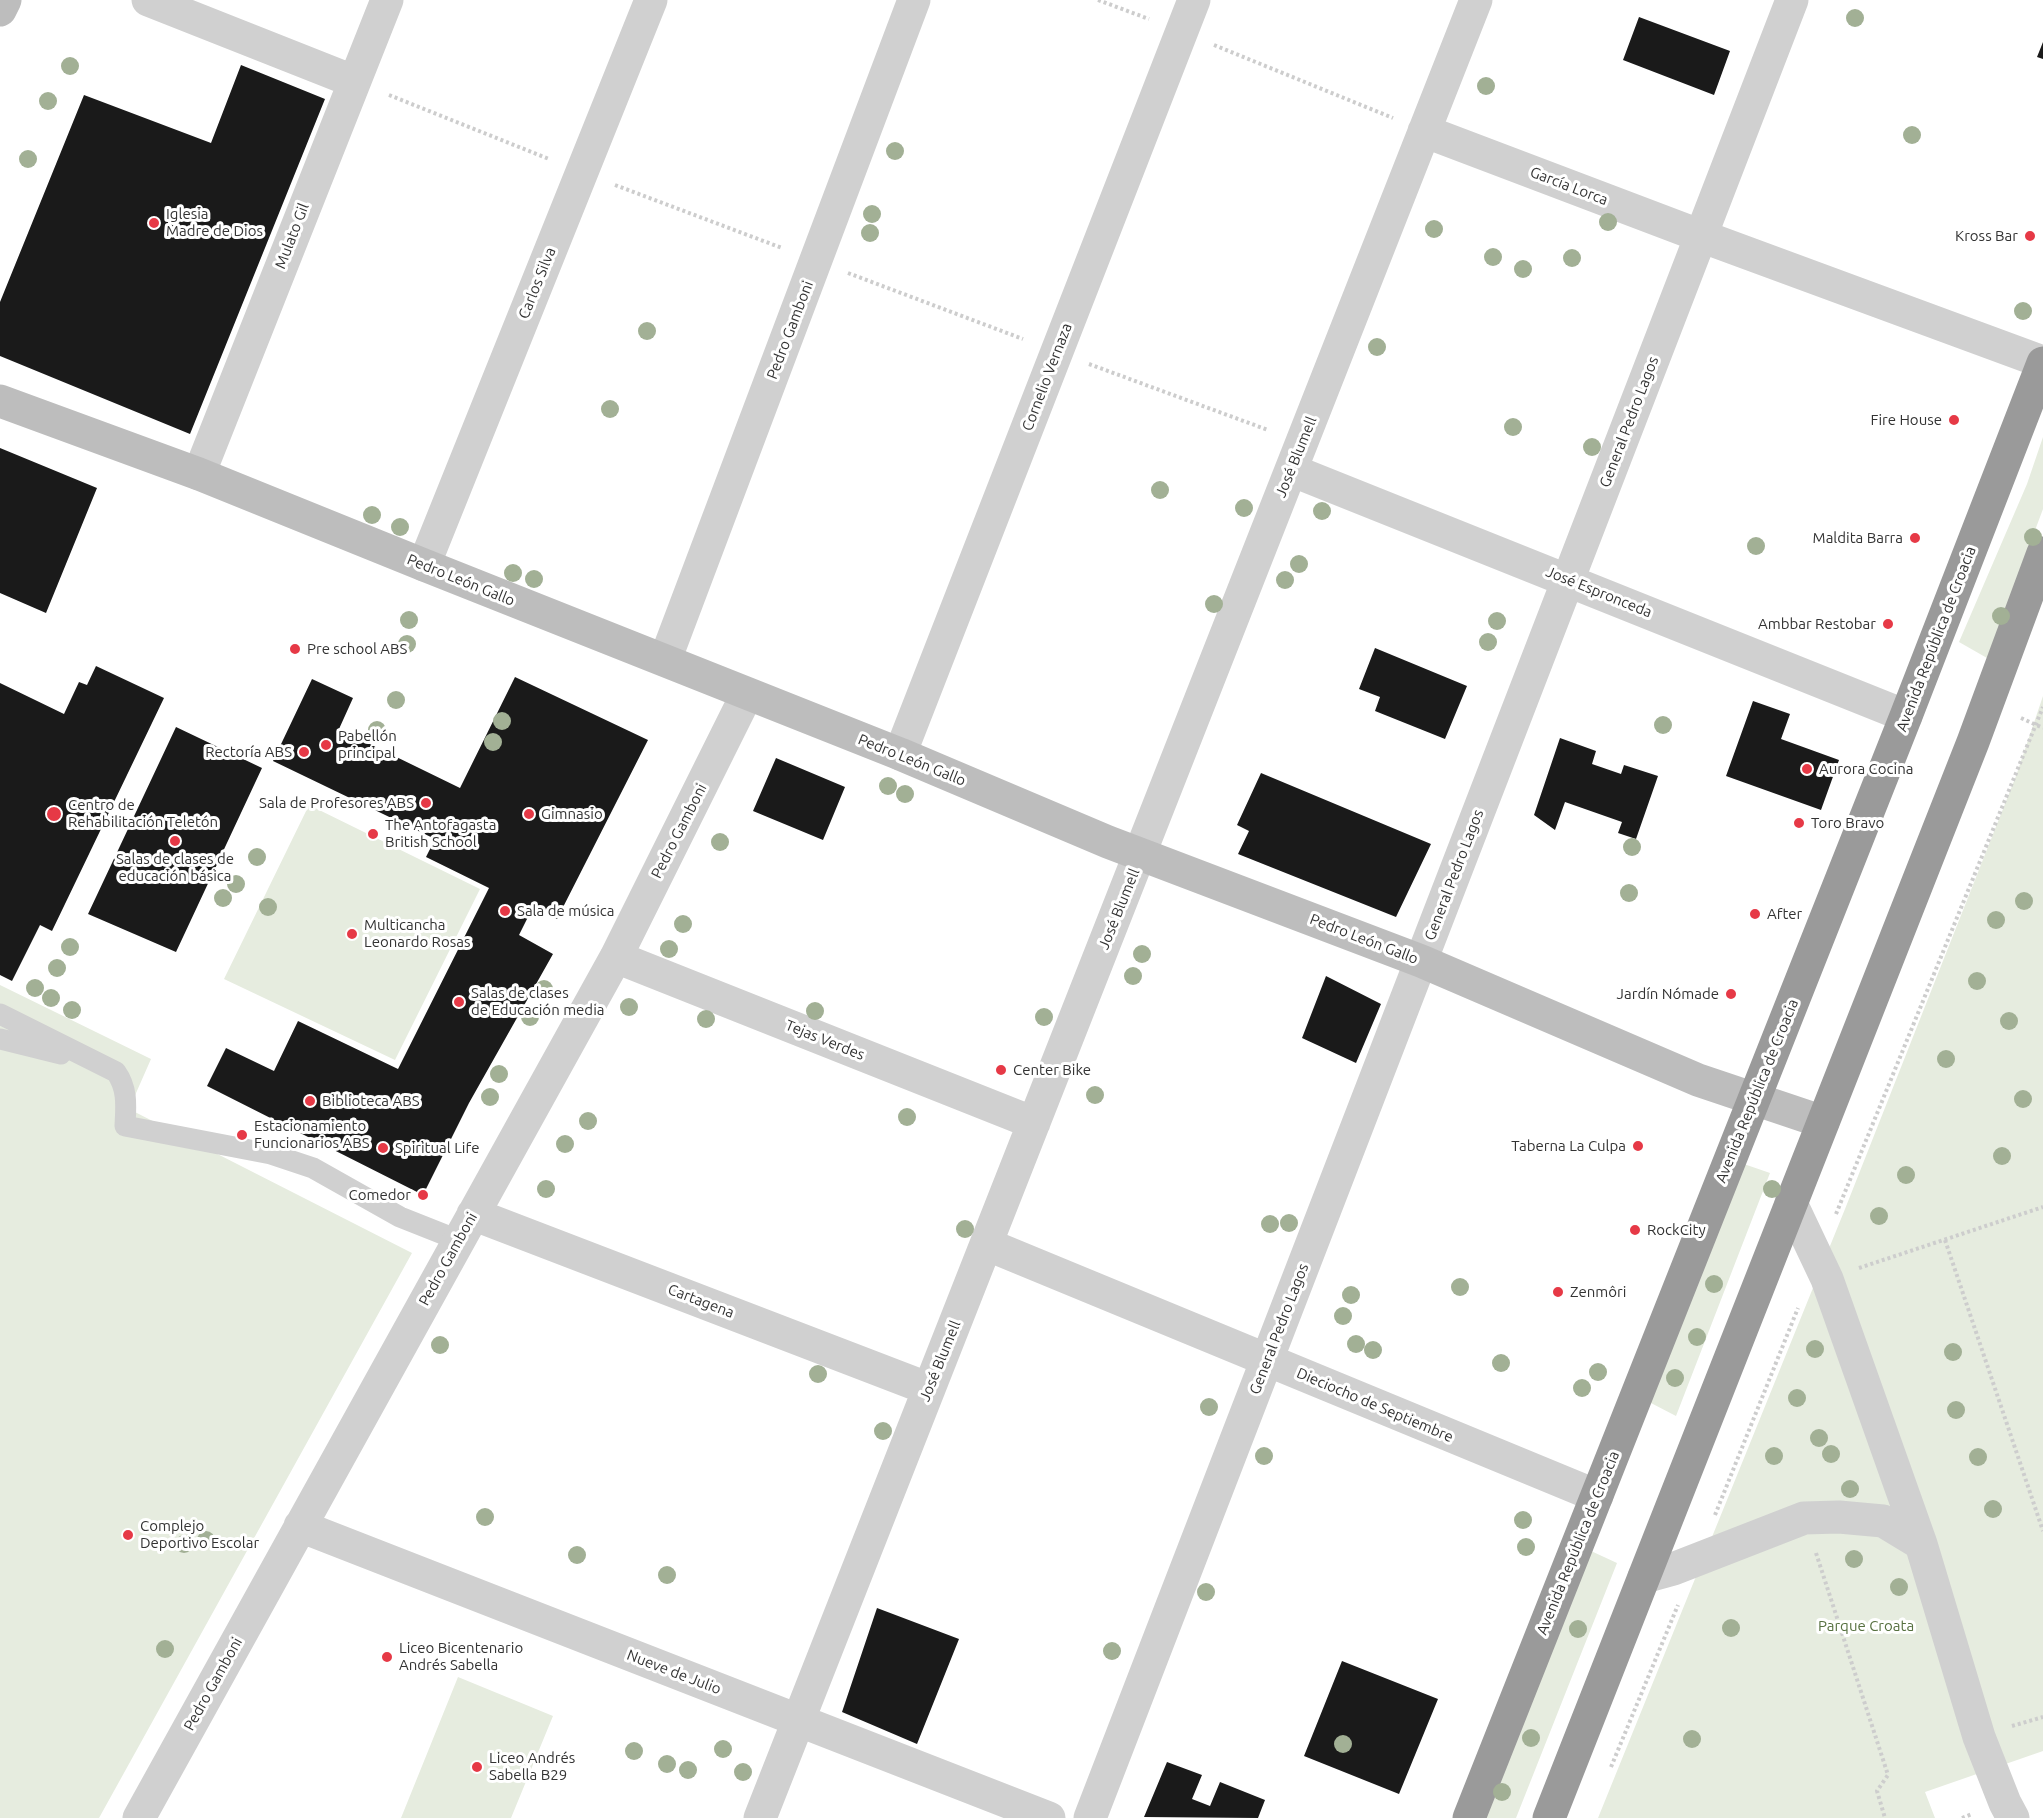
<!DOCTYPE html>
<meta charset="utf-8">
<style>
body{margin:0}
canvas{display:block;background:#fff}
</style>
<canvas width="2043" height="1818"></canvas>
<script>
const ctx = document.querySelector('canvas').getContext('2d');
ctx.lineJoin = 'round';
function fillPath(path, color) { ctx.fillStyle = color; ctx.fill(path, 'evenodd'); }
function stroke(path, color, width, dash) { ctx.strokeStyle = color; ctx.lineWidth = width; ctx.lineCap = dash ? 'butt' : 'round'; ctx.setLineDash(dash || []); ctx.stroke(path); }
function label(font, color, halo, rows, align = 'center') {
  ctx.font = font + ' Ubuntu,sans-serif'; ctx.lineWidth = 6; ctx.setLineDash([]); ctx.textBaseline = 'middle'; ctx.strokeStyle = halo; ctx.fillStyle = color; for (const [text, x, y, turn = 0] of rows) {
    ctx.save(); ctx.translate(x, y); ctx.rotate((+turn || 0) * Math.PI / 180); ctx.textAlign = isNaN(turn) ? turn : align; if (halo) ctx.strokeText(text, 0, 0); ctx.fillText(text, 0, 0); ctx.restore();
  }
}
const green = new Path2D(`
 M2043 437V509L1987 658 1959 642 2027 484Z
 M2043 696V1751L1925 1792 1935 1818H1598L1845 1209 2016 776Z
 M309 805 480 889 395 1060 224 979Z
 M0 985 151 1059 129 1109 412 1253 99 1818H0Z
 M1741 1163 1770 1173 1676 1416 1649 1402Z
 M1591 1551 1617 1563 1516 1818H1483Z
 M458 1677 553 1716 511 1818H401Z`);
const building = new Path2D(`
 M1639 17 1730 51 1714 95 1623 60Z
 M2043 42V59L2037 57Z
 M241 65 325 99 190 434 0 356V302L84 95 211 143Z
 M0 448 97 488 46 613 0 593Z
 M1375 648 1467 686 1445 739 1375 711 1380 697 1359 689Z
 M96 666 164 698 52 931 40 925 12 981 0 975V683L64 714 79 682 87 685Z
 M515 677 648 740 557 919 533 907 519 935 553 954 469 1103 423 1195 207 1086 226 1048 274 1071 298 1021 398 1069 489 888 426 857 435 839 273 761 312 679 353 698 339 729 460 788Z
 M1753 701 1790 714 1781 739 1839 760 1821 810 1726 776Z
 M176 727 262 768 176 952 88 914Z
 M1560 738 1596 751 1592 764 1621 774 1624 765 1658 776 1636 839 1618 833 1622 822 1565 802 1555 830 1534 815Z
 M776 758 845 787 823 840 753 811Z
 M1261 773 1431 844 1396 917 1238 854 1249 831 1237 825Z
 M1326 976 1381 1004 1356 1063 1302 1038Z
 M877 1608 959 1639 917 1744 842 1712Z
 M1342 1661 1438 1699 1399 1794 1304 1756Z
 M1167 1762 1202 1775 1192 1799 1210 1806 1220 1782 1265 1800 1258 1818 1144 1817Z`);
const path = new Path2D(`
 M1098 0 1149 19
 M1214 45 1393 118
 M389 95 549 159
 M615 185 782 248
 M848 273 1023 339
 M1089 364 1268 430
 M2021 718 2043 728
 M1836 1214 2043 707
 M1945 1240 2043 1531
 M1859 1268 2043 1207
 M1715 1515 1798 1308
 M1816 1553 1888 1775 1877 1791 1885 1818
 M2012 1726 2043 1717
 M1611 1767 1678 1605
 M1962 1818 1972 1814`);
const lane = new Path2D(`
 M0 1014 116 1072C128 1089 126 1106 125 1126L271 1154 313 1168 400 1217 458 1240
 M0 1039 61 1054`);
const street = new Path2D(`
 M148 0 353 81
 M1424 131 1701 236 2043 362
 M1291 470 1906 716
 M199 474 387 0
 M424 565 651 0
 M665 660 914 0
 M900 754 1194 0
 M616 957 1034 1123
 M1791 1203 1827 1279 1921 1544 1979 1737 2005 1803 2013 1818
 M473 1214 929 1389
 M986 1244 1597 1496
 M300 1526 1049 1818
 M1644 1577 1673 1569 1804 1518 1839 1517 1883 1521 1921 1544
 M139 1818 616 957 747 694
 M760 1818 1476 0
 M1090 1818 1792 0`);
const secondary = new Path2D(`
 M0 10 5 0
 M0 401 199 474 424 565 900 754 1108 842 1421 961 1698 1080 1823 1122`);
const highway = new Path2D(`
 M1469 1818 1906 716 2043 363
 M1549 1818 1973 742 2043 553`);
const trees = [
 [1855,18],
 [70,66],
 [1486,86],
 [48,101],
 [1912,135],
 [895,151],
 [28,159],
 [872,214],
 [1608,222],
 [1434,229],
 [870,233],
 [1493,257],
 [1572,258],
 [1523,269],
 [2023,311],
 [647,331],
 [1377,347],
 [610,409],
 [1513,427],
 [1592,447],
 [1160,490],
 [1244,508],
 [1322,511],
 [372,515],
 [400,527],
 [2033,537],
 [1756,546],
 [1299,564],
 [513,573],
 [534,579],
 [1285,580],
 [1214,604],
 [2001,616],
 [409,620],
 [1497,621],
 [1488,642],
 [407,644],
 [396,700],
 [502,721],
 [1663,725],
 [377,730],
 [493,742],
 [888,786],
 [905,794],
 [720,842],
 [1632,847],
 [257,857],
 [236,884],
 [1629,893],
 [223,898],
 [2024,901],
 [268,907],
 [1996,920],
 [683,924],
 [70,947],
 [669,949],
 [1142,954],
 [57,968],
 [1133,976],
 [1977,981],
 [35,988],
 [544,989],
 [51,998],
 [629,1007],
 [72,1010],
 [815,1011],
 [530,1017],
 [1044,1017],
 [706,1019],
 [2009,1021],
 [1946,1059],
 [499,1074],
 [1095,1095],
 [490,1097],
 [2023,1099],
 [907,1117],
 [588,1121],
 [565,1144],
 [2002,1156],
 [1906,1175],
 [546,1189],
 [1772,1189],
 [1879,1216],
 [1289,1223],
 [1270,1224],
 [965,1229],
 [1714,1284],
 [1460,1287],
 [1351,1295],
 [1343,1316],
 [1697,1337],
 [1356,1344],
 [440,1345],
 [1815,1349],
 [1373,1350],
 [1953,1352],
 [1501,1363],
 [1598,1372],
 [818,1374],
 [1675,1378],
 [1582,1388],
 [1797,1398],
 [1209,1407],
 [1956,1410],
 [883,1431],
 [1819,1438],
 [1831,1454],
 [1264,1456],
 [1774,1456],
 [1978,1457],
 [1850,1489],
 [1993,1509],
 [485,1517],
 [1523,1520],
 [206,1540],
 [184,1544],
 [1526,1547],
 [577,1555],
 [1854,1559],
 [667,1575],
 [1899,1587],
 [1206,1592],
 [1731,1628],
 [1578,1629],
 [165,1649],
 [1112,1651],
 [1531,1738],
 [1692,1739],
 [1343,1744],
 [723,1749],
 [634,1751],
 [667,1764],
 [688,1770],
 [743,1772],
 [1502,1792]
];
const markers = [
 [154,223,6,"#e63946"],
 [2030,236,6,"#e63946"],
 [1954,420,6,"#e63946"],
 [1915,538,6,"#e63946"],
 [1888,624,6,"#e63946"],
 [295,649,6,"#e63946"],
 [326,745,6,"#e63946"],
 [304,752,6,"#e63946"],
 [1807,769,6,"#e63946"],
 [426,803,6,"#e63946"],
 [54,814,8,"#e63946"],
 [529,814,6,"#e63946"],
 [1799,823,6,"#e63946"],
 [373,834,6,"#e63946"],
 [175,841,6,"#e63946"],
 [505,911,6,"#e63946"],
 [1755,914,6,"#e63946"],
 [352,934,6,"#e63946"],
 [1731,994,6,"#e63946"],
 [459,1002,6,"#e63946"],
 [1001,1070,6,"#e63946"],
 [310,1101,6,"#e63946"],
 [242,1135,6,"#e63946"],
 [1638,1146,6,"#e63946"],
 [383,1148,6,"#e63946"],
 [423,1195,6,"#e63946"],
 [1635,1230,6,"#e63946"],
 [1558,1292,6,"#e63946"],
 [128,1535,6,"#e63946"],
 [387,1657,6,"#e63946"],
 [477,1767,6,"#e63946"]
];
const streetNames = [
 ["García Lorca",1569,186,21],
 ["Mulato Gil",292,236,-69],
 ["Carlos Silva",537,283,-68],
 ["Pedro Gamboni",790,330,-69],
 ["Cornelio Vernaza",1047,377,-69],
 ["General Pedro Lagos",1629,422,-69],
 ["José Blumell",1296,457,-68],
 ["Pedro León Gallo",461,580,22],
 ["José Espronceda",1599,592,22],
 ["Avenida República de Croacia",1936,639,-69],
 ["Pedro León Gallo",912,760,22],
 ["Pedro Gamboni",679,831,-63],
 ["General Pedro Lagos",1454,875,-69],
 ["José Blumell",1119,909,-68],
 ["Pedro León Gallo",1364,939,21],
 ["Tejas Verdes",825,1040,22],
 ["Avenida República de Croacia",1757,1091,-68],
 ["Pedro Gamboni",448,1259,-61],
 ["Cartagena",701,1301,21],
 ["General Pedro Lagos",1279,1329,-69],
 ["José Blumell",940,1361,-68],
 ["Dieciocho de Septiembre",1375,1405,23],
 ["Avenida República de Croacia",1578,1543,-68],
 ["Nueve de Julio",674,1672,21],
 ["Pedro Gamboni",213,1684,-61]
];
const poiNames = [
 ["Iglesia",166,214],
 ["Madre de Dios",166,231],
 ["Kross Bar",2018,236,"right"],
 ["Fire House",1942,420,"right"],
 ["Maldita Barra",1903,538,"right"],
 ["Ambbar Restobar",1876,624,"right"],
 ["Pre school ABS",307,649],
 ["Pabellón",338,736],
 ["principal",338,753],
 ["Rectoría ABS",292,752,"right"],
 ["Aurora Cocina",1819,769],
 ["Sala de Profesores ABS",414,803,"right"],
 ["Centro de",68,805],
 ["Rehabilitación Teletón",68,822],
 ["Gimnasio",541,814],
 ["Toro Bravo",1811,823],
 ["The Antofagasta",385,825],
 ["British School",385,842],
 ["Salas de clases de",175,859,"center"],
 ["educación básica",175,876,"center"],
 ["Sala de música",517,911],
 ["After",1767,914],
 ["Multicancha",364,925],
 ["Leonardo Rosas",364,942],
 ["Salas de clases",471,993],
 ["de Educación media",471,1010],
 ["Jardín Nómade",1719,994,"right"],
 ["Center Bike",1013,1070],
 ["Biblioteca ABS",322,1101],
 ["Estacionamiento",254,1126],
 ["Funcionarios ABS",254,1143],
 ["Taberna La Culpa",1626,1146,"right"],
 ["Spiritual Life",395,1148],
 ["Comedor",411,1195,"right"],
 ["RockCity",1647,1230],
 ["Zenmôri",1570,1292],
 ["Complejo",140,1526],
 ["Deportivo Escolar",140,1543],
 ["Liceo Bicentenario",399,1648],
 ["Andrés Sabella",399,1665],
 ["Liceo Andrés",489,1758],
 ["Sabella B29",489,1775]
];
const parkNames = [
 ["Parque Croata",1866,1626]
];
fillPath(green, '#e6ecdf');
fillPath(building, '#1a1a1a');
stroke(path, '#cdcdcd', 4, [3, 3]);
stroke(lane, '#d0d0d0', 21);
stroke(street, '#d0d0d0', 33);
stroke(secondary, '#bdbdbd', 33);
stroke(highway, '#9a9a9a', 33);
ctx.fillStyle = '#a2b095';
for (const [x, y] of trees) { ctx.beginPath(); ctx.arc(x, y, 9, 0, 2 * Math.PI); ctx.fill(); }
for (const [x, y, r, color] of markers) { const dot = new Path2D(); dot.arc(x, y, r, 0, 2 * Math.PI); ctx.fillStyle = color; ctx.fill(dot); stroke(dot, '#fff', 2); }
label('15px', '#333', '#fff', streetNames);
label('15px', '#333', '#fff', poiNames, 'left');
label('15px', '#56703f', '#fff', parkNames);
</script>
